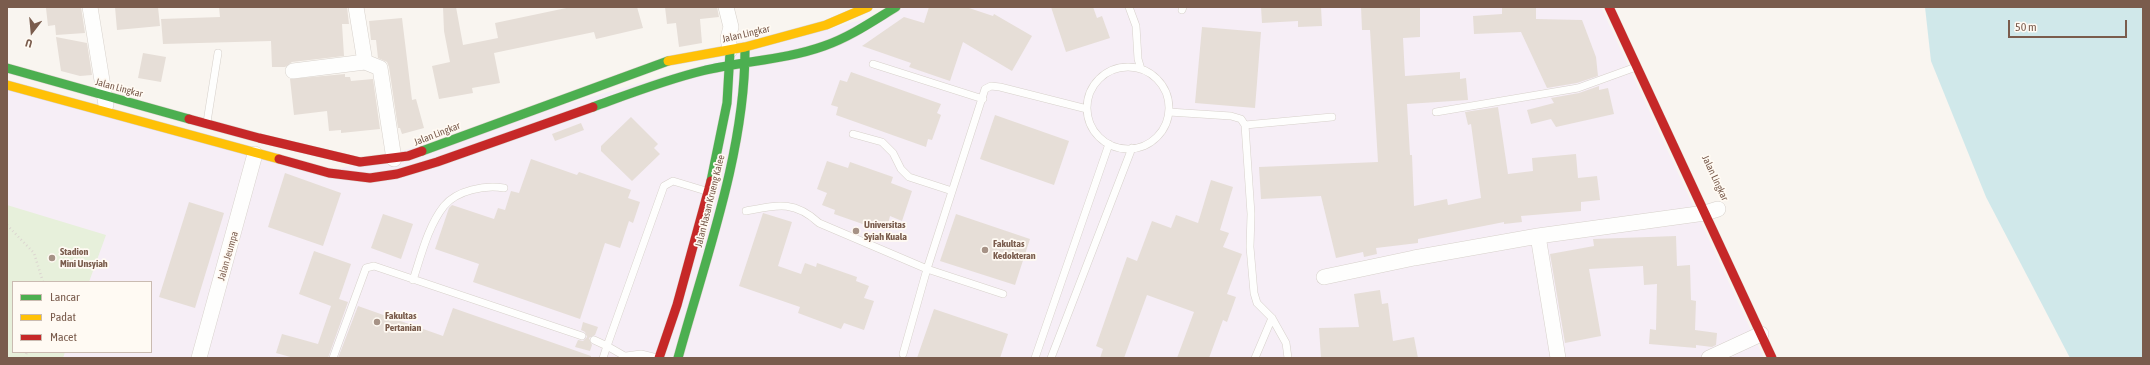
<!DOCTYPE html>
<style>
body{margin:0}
#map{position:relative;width:2150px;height:365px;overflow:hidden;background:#f9f5f0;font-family:"Asap Condensed",sans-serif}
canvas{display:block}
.frame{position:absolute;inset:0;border:8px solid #7a5c4d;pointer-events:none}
.legend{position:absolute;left:12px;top:281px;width:140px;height:72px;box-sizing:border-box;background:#fffaf3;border:1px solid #cabbb1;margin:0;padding:5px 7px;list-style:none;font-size:12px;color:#7a5c4d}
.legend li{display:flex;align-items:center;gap:8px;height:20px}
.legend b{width:20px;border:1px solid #cabbb1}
.north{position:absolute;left:12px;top:12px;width:40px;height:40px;-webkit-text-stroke:3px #fffaf3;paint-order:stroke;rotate:196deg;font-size:11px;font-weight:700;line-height:16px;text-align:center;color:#7a5c4d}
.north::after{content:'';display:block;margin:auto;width:14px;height:18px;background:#7a5c4d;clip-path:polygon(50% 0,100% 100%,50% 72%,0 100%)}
.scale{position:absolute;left:2008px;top:20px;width:119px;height:18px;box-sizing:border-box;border:2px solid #7a5c4d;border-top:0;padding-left:5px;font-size:12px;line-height:14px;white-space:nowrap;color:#7a5c4d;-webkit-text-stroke:3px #fffaf3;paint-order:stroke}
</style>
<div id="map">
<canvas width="2150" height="365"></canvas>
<div class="frame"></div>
<ul class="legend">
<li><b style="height:5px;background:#4caf50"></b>Lancar</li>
<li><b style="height:5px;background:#ffc107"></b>Padat</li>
<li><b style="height:5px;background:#c62828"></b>Macet</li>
</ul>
<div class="north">U</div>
<div class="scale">50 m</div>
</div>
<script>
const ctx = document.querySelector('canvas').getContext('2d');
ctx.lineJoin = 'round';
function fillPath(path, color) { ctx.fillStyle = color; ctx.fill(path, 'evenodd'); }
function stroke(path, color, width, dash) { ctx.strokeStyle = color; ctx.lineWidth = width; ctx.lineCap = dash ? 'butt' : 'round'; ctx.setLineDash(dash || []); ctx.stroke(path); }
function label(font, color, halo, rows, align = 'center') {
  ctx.font = font + ' "Asap Condensed",sans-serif'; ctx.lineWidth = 3.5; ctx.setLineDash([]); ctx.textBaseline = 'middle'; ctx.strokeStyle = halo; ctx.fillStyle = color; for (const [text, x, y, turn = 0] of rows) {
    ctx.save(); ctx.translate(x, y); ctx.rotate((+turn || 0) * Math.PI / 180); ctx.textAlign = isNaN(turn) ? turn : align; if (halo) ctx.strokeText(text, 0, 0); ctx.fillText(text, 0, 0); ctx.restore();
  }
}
const education = new Path2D(`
 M906 7H1601L1764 358H7V89L321 174ZM13 282H151V352H13Z`);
const green = new Path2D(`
 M7 205 106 235 89 282H13V352H65L63 358H7Z`);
const water = new Path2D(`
 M1925 7H2143V358H2070L1986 197 1931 61Z`);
const building = new Path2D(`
 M57 7H81L85 33 56 35 55 25 48 26 46 8Z
 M115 7H158L160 26 117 30Z
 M219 7H347L349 24H342L344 56 292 62 285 67H272L271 41 163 44 161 19 220 17Z
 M443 7H456L463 45 498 38 495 23 571 7H637L643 28 596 39 594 32 494 53 500 83 472 88 473 93 439 99 432 66 450 62 444 31Z
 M665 7H717L719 17 700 19 702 43 679 47 676 23 667 24Z
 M929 7H966L993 16 994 14 1032 36 1012 71 963 42 950 81 909 67 911 63 862 46 904 17 924 23Z
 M1051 7H1093L1097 18 1102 16 1110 38 1066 52Z
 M1261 7H1321L1322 26 1298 27V21L1262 23Z
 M1361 7H1420V37L1403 38 1405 76 1460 72V79L1466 78 1468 100 1407 104 1410 155H1412L1414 206 1447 199 1448 205 1481 198 1471 124 1468 125 1465 112 1498 107 1508 174 1533 171 1532 158 1576 154 1578 178 1597 176 1600 200 1581 202V211L1521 216 1522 222 1504 224V222L1418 239V243L1376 248 1377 254 1364 257 1363 252 1336 258 1321 196 1261 199 1259 167 1378 162 1370 30H1362Z
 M1502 7H1536V19L1582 20 1596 57 1598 76 1577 83 1547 88 1521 32 1474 34 1473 16 1502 14Z
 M402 18 412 100 416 99 424 128 402 134 400 128H398L389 67 387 62 378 58 376 40H371L369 21Z
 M1202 27 1261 32 1255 108 1195 103Z
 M56 37 87 43 92 75 80 76 61 71Z
 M143 53 166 57 161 82 138 78Z
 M851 72 941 104 937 113 941 115 932 140 928 139 926 147 836 115 838 107 831 105 840 80 847 82Z
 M345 74V77H350L351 81 373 79 380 129 341 133V130L329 131 327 111 294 115 290 79Z
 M1599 86V90L1608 88 1614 114 1556 127 1551 119 1531 124 1527 110 1554 103 1551 98 1579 93Z
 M995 115 1069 141 1054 185 980 159Z
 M631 117 658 144 654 148 660 154 632 181 601 151V146Z
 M581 123 584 130 555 141 552 134Z
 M531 159 577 175 579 172 631 190 628 198 640 202 633 223 629 221 620 248 605 243 580 319 473 282 479 264 435 249 449 208 452 205 494 219 498 208 505 210 511 191 519 193Z
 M827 161 848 168 850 162 893 177 891 183 912 191 902 221 890 216 887 228 875 224 874 228 834 214 835 210 822 205 827 193 817 189Z
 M285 173 341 193 323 246 268 227Z
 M1211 180 1233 187 1220 230 1229 233 1223 247 1242 254 1227 294 1236 297 1227 322 1223 320 1209 358H1177L1194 312 1147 295 1124 358H1100L1103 349 1096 346 1127 257 1137 261 1152 221 1171 228 1176 215 1198 223Z
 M189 202 224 213 195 308 159 297Z
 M763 213 792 222 778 266 801 274 805 263 816 267 817 263 857 277 856 281 869 286 864 298 874 301 864 330 844 323 841 329 798 313 800 307 739 286Z
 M383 214 413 224 401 259 371 248Z
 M956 214 1030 239 1015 285 940 261Z
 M1676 236 1677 266 1690 265 1691 300 1696 301 1695 330 1717 333 1716 345 1712 347 1696 345V348L1649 344 1650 329 1656 330 1657 284 1644 285 1643 266 1589 269 1601 336 1565 343 1550 254 1594 246 1593 239Z
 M314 251 351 264 339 299 348 302 328 358H294L276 353 282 334 318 344 331 306 299 294Z
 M1380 290 1382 304 1388 303 1393 341 1414 337 1418 358H1321L1319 328 1359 327 1354 294Z
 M358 306 443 336 453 308 591 356V358H338Z
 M934 309 1008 334 1000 358H917Z
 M583 322 598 327 595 335 589 338 592 345 590 351 575 347 578 340 583 341 587 337 585 332 581 330Z`);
const path = new Path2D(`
 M7 225 34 253 43 282
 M25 358 27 352`);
const lane = new Path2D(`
 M1129 7 1136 26 1138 59 1141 69
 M1182 10 1183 7
 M873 64 983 99
 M1087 108a41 41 0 1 1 82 0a41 41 0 1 1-82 0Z
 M1169 112 1231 116 1241 119 1245 125 1251 214 1250 247 1254 293 1257 303 1272 318 1286 343 1288 358
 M1436 112 1578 88 1636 67
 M207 122 218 53
 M1245 125 1332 117
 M853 134 882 142 893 153 901 169 909 177 952 191
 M746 211C777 205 794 200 819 223L927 269 1003 294
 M413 280C421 256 428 226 444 206 457 190 485 185 504 188
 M594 340 607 346 664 186 673 181 706 191
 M903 354 927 269 985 89 991 86 1000 87 1087 109
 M626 356 641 354 657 358
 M333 358 366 268 374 266 582 336
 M603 358 607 346 628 358
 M1035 358 1109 144
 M1051 358 1132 148
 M1255 358 1272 318`);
const street = new Path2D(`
 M90 7 106 105
 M356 7 365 62
 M726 7 731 27 728 38 730 50
 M293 71 365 62 380 68 394 159
 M1538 236 1558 358
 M1324 277 1414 258 1538 236 1705 213 1718 209
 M199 358 255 154
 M1709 358 1761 334`);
const fast = new Path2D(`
 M7 68 189 119
 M593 107C629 94 665 80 702 71 743 61 785 60 824 46 850 37 873 21 896 7
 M422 151 668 61
 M711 181 727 103 730 52
 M678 358C705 260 745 152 745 50`);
const slow = new Path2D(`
 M668 61 745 47 826 25 868 7
 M7 85 279 159`);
const jam = new Path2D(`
 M1609 7 1772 358
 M189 119 259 138 360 162 408 156 422 151
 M279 159 329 173 370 178 397 174 437 162 593 107
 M659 358 677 305 711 181`);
const markers = [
 [856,231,4,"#a69286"],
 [985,250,4,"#a69286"],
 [52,258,4,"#a69286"],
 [377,322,4,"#a69286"]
];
const streetNames = [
 ["Jalan Lingkar",746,34,-13],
 ["Jalan Lingkar",119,88,15],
 ["Jalan Lingkar",437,134,-21],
 ["Jalan Lingkar",1715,178,65],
 ["Jalan Hasan Krueng Kalee",710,201,-76],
 ["Jalan Jeumpa",228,256,-74]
];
const poiNames = [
 ["Universitas",864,225],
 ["Syiah Kuala",864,237],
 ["Fakultas",993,244],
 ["Kedokteran",993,256],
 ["Stadion",60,252],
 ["Mini Unsyiah",60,264],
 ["Fakultas",385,316],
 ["Pertanian",385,328]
];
fillPath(education, '#f6eef6');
fillPath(green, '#e7f0db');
fillPath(water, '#d0e8ea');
fillPath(building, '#e6ded7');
stroke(lane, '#d7d1cb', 8);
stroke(street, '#d7d1cb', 16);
stroke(fast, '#d9d2cb', 10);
stroke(slow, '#d9d2cb', 10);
stroke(jam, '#d9d2cb', 10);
stroke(path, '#dcd5d0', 2.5, [1, 3]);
stroke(lane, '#fefefd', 7);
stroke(street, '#fefefd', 15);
stroke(fast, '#4caf50', 9);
stroke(slow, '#ffc107', 9);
stroke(jam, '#c62828', 9);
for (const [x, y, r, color] of markers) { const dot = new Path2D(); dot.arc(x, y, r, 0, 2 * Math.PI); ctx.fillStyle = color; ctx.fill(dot); stroke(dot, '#fffaf3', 1.5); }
label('10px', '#7a5c4d', '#fffaf3', streetNames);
label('bold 10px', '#7a5c4d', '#fffaf3', poiNames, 'left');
</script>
